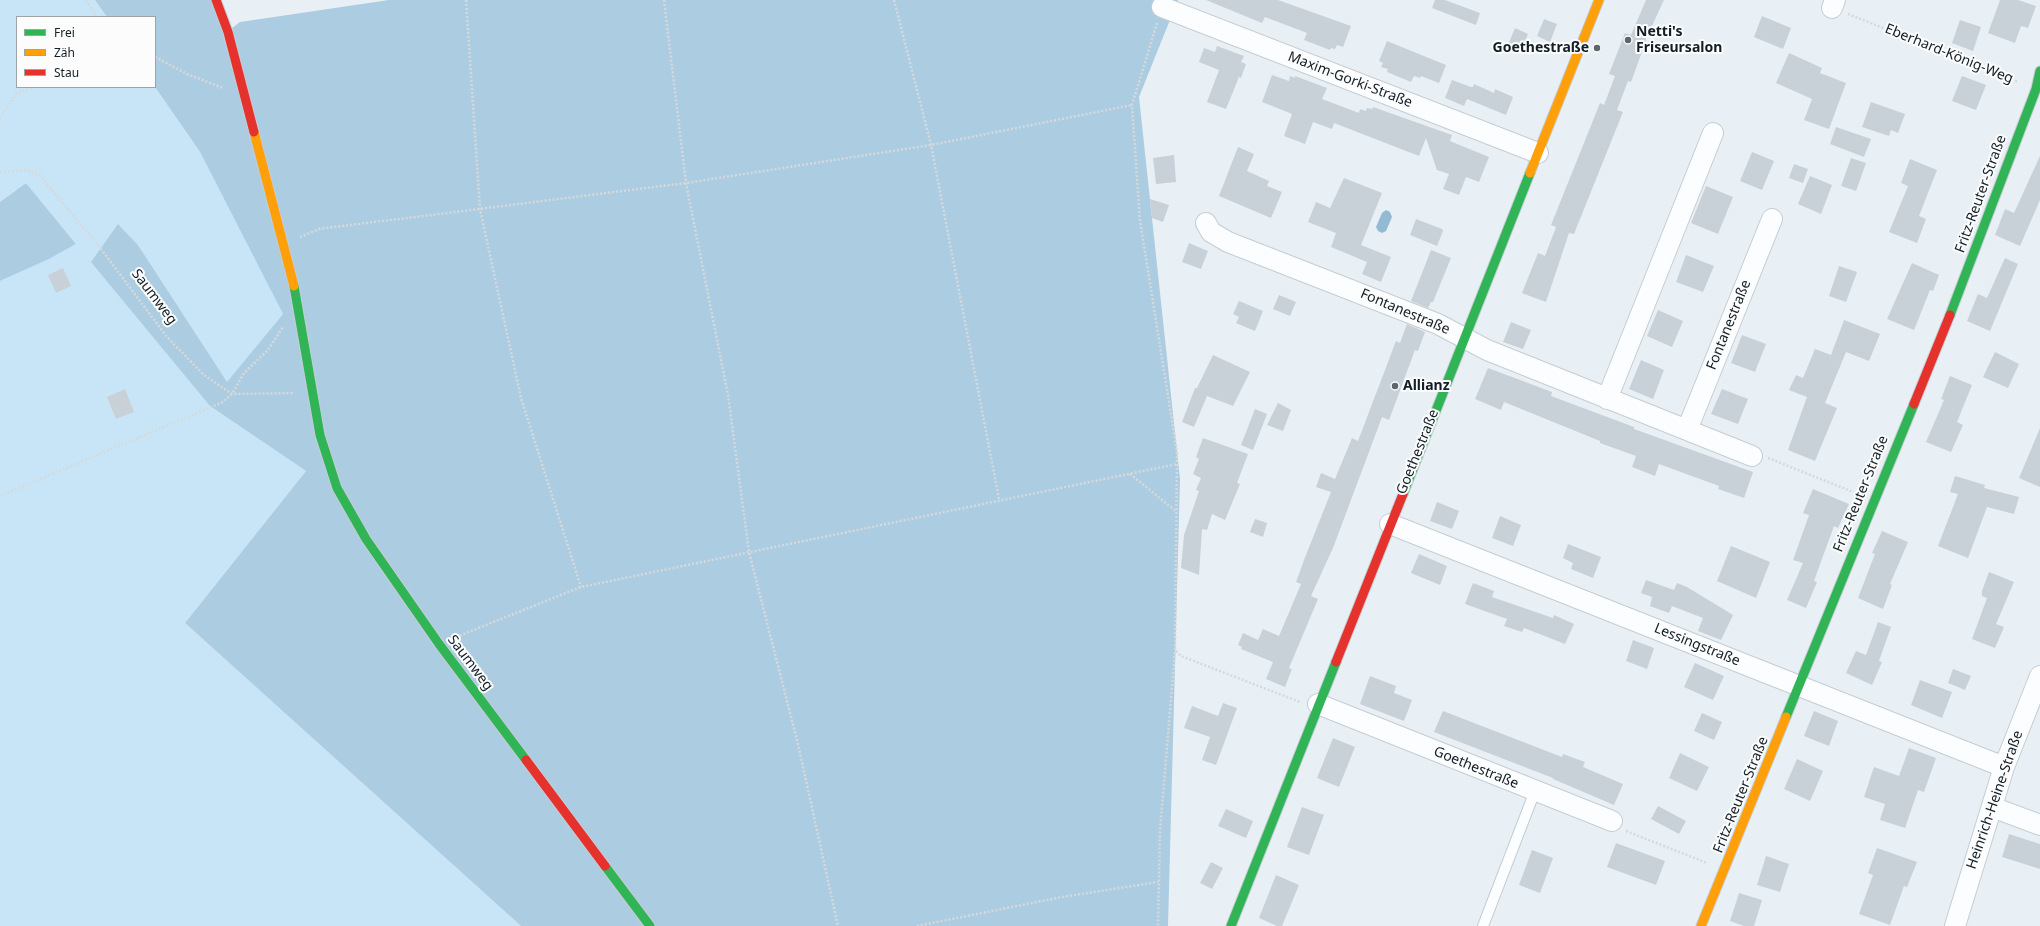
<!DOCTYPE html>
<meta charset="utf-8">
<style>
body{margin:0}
#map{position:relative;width:2040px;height:926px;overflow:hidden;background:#e8f0f5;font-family:"Noto Sans",sans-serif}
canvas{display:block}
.legend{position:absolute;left:16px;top:16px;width:140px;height:72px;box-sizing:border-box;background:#fcfcfc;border:1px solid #9ea3a6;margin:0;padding:5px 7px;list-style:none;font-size:12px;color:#111e26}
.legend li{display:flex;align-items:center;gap:8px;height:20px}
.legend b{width:20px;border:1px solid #9ea3a6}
</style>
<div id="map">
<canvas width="2040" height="926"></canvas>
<ul class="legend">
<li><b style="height:5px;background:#30b455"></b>Frei</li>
<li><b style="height:5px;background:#ff9f0a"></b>Zäh</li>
<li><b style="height:5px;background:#e5322d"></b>Stau</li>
</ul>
</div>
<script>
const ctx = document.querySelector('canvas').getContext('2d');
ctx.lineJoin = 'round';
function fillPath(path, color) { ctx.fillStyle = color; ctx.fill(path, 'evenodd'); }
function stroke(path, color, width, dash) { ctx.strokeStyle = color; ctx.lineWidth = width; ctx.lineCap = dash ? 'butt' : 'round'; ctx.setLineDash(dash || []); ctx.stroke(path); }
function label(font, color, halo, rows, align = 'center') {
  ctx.font = font + ' "Noto Sans",sans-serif'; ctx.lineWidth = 4; ctx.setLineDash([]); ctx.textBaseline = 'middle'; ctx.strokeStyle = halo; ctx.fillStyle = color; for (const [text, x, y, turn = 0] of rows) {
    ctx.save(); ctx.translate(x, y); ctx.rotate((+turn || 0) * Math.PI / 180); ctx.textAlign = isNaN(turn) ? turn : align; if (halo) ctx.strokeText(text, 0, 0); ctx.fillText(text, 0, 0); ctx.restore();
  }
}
const green = new Path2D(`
 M0 0H95L107 17H17V87H155L200 152 283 314 227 383 138 245 118 224 210 406 306 471 185 623 521 926H0V281L49 259 76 244 26 183 0 202Z`);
const forest = new Path2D(`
 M95 0H216L228 31 240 22 389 0H1178L1139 97 1180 479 1168 926H521L185 623 306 471 210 406 91 262 118 224 138 245 227 382 283 314 200 152 155 87V17H107Z
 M26 183 76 244 49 259 0 281V202Z`);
const water = new Path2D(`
 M1386 210 1390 212 1392 217 1386 231 1382 233 1378 231 1376 227 1382 213Z`);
const building = new Path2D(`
 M1206 0H1278L1351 26 1343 47 1337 45 1335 49 1331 48 1330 50 1304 40 1307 33 1265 17 1262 23Z
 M1435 0H1445L1480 13 1476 25 1432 8Z
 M1646 0H1664L1645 41H1646L1631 82 1628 81 1617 110 1623 112 1574 234 1569 233 1546 302 1527 295 1522 293 1538 253 1545 256 1556 227 1551 225 1600 103 1604 105 1615 76 1609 74 1625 33 1631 35Z
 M2000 0H2018L2036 6 2028 28 2021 26 2015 43 1988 33Z
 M1762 16 1791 28 1783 49 1754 37Z
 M1544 19 1557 24 1550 42 1537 36Z
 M1960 20 1981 27 1973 51 1952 43Z
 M1515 28 1528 34 1521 52 1507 47Z
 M1387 41 1446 65 1439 83 1421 76 1420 78 1414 76 1411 82 1387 72 1388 69 1381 67 1383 63 1379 61Z
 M1217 46 1244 56 1241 62 1246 64 1241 78 1239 77 1226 109 1207 102 1219 70 1199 62 1204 48 1215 52Z
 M1789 53 1822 68 1820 73 1846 83 1829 129 1804 120 1812 99 1776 83Z
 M1272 75 1289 81 1290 76 1295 78V76L1327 88 1322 99 1359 113 1360 109 1366 111 1367 108 1372 109 1373 107 1452 135 1450 141 1489 157 1479 182 1466 177 1459 195 1443 189 1449 174 1437 170 1426 138 1419 156 1334 123 1332 129 1313 122 1305 144 1284 136 1292 114 1262 102Z
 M1962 76 1986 85 1976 110 1952 101Z
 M1452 80 1471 87H1473L1474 84 1494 93 1495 89 1513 97 1506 115 1467 99 1464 106 1445 98Z
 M1871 102 1905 114 1898 133 1891 130 1889 136 1862 127Z
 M1836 127 1871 139 1864 157 1830 144Z
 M1238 147 1254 154 1247 171 1269 181 1267 186 1282 192 1271 218 1219 196Z
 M1752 152 1774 161 1762 190 1740 181Z
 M1174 155 1176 182 1156 184 1153 158Z
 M2040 156V200L2020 246 1995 235 2005 209 2014 213Z
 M1851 158 1866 163 1856 191 1841 186Z
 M1910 159 1937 170 1919 216 1926 219 1917 243 1889 232 1908 186 1901 183Z
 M1794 164 1808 169 1803 183 1789 178Z
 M1810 176 1832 185 1821 214 1798 204Z
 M1344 178 1382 193 1361 245 1391 257 1381 282 1362 274 1367 262 1331 247 1336 233 1308 222 1316 202 1330 208Z
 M1706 186 1733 197 1718 234 1691 223Z
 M1150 199 1169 205 1163 222 1152 218Z
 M1416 219 1442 229 1443 231 1437 246 1410 235Z
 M1189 243 1208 251 1201 269 1182 262Z
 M1431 250 1451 258 1433 302H1431L1428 308 1411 301Z
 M1686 255 1714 266 1703 292 1676 282Z
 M2005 258 2018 264 1990 331 1967 321 1978 294 1987 298Z
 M1912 263 1939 275 1933 291 1930 290 1914 330 1887 319Z
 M1839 266 1857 272 1846 302 1829 296Z
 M63 268 71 286 56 293 48 275Z
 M1279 295 1296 302 1290 316 1273 309Z
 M1239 301 1263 311 1255 331 1236 323 1239 317 1233 314Z
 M1658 310 1683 321 1672 347 1647 336Z
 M1844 320 1880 334 1869 361 1846 352 1825 403 1837 408 1815 461 1788 450 1807 397 1789 390 1796 375 1803 378 1815 349 1831 355Z
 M1511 322 1531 330 1523 349 1503 342Z
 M1407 324 1425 332 1418 351 1415 350 1389 420 1382 417 1333 548 1311 596 1318 599 1289 668 1292 669 1285 687 1266 679 1273 662 1241 649 1242 647 1238 645 1243 633 1258 640 1263 629 1279 636 1301 584 1296 582 1304 560 1331 492 1316 487 1321 473 1335 479 1352 438 1358 441 1396 341 1400 343Z
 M1742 335 1766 344 1755 372 1731 363Z
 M1995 352 2019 364 2008 388 1983 377Z
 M1213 355 1250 372 1233 406 1207 396 1194 427 1182 422 1195 388H1197Z
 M1641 360 1664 370 1653 399 1629 389Z
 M1488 368 1552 392 1551 396 1634 427V429L1753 472 1744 498 1718 489 1719 486 1659 464 1655 476 1632 467 1636 456 1600 443V441L1504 402 1501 410 1475 399Z
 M1950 376 1972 385 1957 422 1963 425 1951 452 1926 442 1944 400 1941 399Z
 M125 389 134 412 116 419 107 397Z
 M1722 389 1748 399 1738 424 1711 414Z
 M1278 403 1291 410 1283 431 1267 425Z
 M1255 409 1267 414 1253 450 1241 445Z
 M2040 428V487L2019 478Z
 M1203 438 1248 454 1237 483 1240 484 1225 520 1212 514 1207 530 1202 529 1199 575 1181 568 1184 535 1199 491 1196 490 1201 478 1193 474 1199 459 1196 457Z
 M1955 476 1985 485 1984 488 2019 497 2014 514 1987 507 1968 558 1938 546 1958 494 1950 492Z
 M1813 489 1849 504 1838 528 1834 526 1814 581 1817 582 1806 608 1787 600 1803 563 1793 560 1809 515 1803 513Z
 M1437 502 1459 511 1452 529 1430 521Z
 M1500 516 1521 525 1513 546 1492 538Z
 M1255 519 1267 523 1263 537 1250 532Z
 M1882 531 1908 542 1890 584 1892 585 1883 609 1858 598 1875 554 1872 553Z
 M1568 544 1601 557 1593 578 1571 569 1573 563 1563 558Z
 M1731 546 1770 562 1756 598 1717 581Z
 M1419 554 1447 566 1440 585 1411 573Z
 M1989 572 2014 582 1996 624 2004 627 1995 648 1972 639 1987 598 1982 596V591Z
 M1646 580 1674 590 1677 583 1687 587 1733 615 1721 640 1698 631 1703 618 1672 606 1669 613 1650 606 1652 597 1641 593Z
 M1473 583 1494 591 1492 597 1553 618 1554 615 1574 624 1565 644 1524 628 1522 632 1504 626 1507 619 1465 604Z
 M1878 622 1891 627 1879 661 1882 662 1872 685 1846 673 1856 651 1866 655Z
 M1633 640 1654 648 1647 669 1626 661Z
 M1695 663 1724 676 1713 700 1684 687Z
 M1953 669 1971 676 1965 690 1948 683Z
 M1370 676 1396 686 1394 693 1412 700 1404 721 1360 704Z
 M1920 680 1952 692 1942 718 1911 705Z
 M1223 703 1237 708 1216 765 1202 760 1210 737 1184 728 1192 706 1218 716Z
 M1443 711 1562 757 1563 754 1585 762 1583 767 1623 784 1614 805 1553 779V778L1434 732Z
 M1814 711 1838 721 1829 746 1804 736Z
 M1702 713 1722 722 1714 740 1694 731Z
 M1333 738 1355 747 1339 787 1317 778Z
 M1909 748 1936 758 1924 792 1918 790 1905 828 1880 820 1885 804 1864 797 1874 767 1899 776Z
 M1680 753 1709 767 1697 791 1669 778Z
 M1797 759 1823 771 1810 801 1784 789Z
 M1658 806 1686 821 1679 834 1651 819Z
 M1302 807 1324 815 1309 855 1287 847Z
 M1226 809 1253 821 1246 838 1218 826Z
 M2009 834 2040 844V869L2002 857Z
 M1616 843 1665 861 1656 885 1607 867Z
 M1877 848 1917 862 1907 887 1904 886 1890 925 1859 914 1873 875 1868 873Z
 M1532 850 1553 858 1540 893 1519 885Z
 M1766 856 1789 864 1780 892 1757 885Z
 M1211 862 1223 868 1212 889 1200 883Z
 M1276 875 1299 885 1282 926H1277L1259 918Z
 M1739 893 1762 900 1754 926H1744L1730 921Z`);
const path = new Path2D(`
 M86 0 97 17
 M466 0 480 209 521 398 581 587
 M664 0 686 183 728 395 749 552 798 744 838 926
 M894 0 931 145 999 499
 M1848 14 2018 82
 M1157 23 1132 105 1140 221 1177 452 1175 651 1160 830 1158 926
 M155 57 187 74 223 88
 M0 118 17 93 36 87
 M0 172 27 170 39 175 98 245 167 337 204 375 232 394 294 393
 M300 237 319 229 686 183 931 145 1132 105
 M1768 458 1858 494
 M1130 474 1177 512
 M0 496 223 402 232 394 244 373 268 350 283 327
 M456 637 581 587 1177 464
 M1176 651 1181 656 1300 702
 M1626 831 1707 863
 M917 926 1062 897 1158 882`);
const lane = new Path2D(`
 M1483 926 1535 791`);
const street = new Path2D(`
 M1162 7 1538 153
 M1832 8 1835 0
 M1206 223 1211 232 1228 242 1438 324 1487 350 1752 456
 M1607 399 1713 133
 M1687 430 1772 219
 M1390 524 2004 767
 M1318 704 1612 821
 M1992 807 2040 825
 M1955 926 2004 767 2040 676`);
const fast = new Path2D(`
 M294 286 320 435 337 488 366 539 439 644 526 760
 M1950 315 2036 89 2040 71
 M1403 494 1530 173
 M1786 717 1914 404
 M605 866 650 926
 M1231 926 1336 662`);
const slow = new Path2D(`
 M254 132 294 286
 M1530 173 1599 0
 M1701 926 1786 717`);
const jam = new Path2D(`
 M216 0 228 32 254 132
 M1914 404 1950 315
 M1336 662 1403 494
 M526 760 605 866`);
const markers = [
 [1628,40,4,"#5c686e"],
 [1597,48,4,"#5c686e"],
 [1395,386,4,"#5c686e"]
];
const poiNames = [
 ["Netti's",1636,32],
 ["Friseursalon",1636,48],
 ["Goethestraße",1589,48,"right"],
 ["Allianz",1403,386]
];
const streetNames = [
 ["Eberhard-König-Weg",1949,54,22],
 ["Maxim-Gorki-Straße",1350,80,21],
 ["Fritz-Reuter-Straße",1981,194,-70],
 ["Saumweg",154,297,53],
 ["Fontanestraße",1405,312,23],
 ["Fontanestraße",1729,325,-68],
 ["Goethestraße",1418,452,-68],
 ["Fritz-Reuter-Straße",1861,494,-68],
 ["Lessingstraße",1697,645,22],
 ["Saumweg",470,663,53],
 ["Goethestraße",1476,768,22],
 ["Fritz-Reuter-Straße",1741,795,-68],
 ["Heinrich-Heine-Straße",1995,800,-71]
];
fillPath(green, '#c8e5f7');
fillPath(forest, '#accde1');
fillPath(water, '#92bad2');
fillPath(building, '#c8d1d7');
stroke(lane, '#c4cdd4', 12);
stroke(street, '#c4cdd4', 22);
stroke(fast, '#c4cdd4', 11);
stroke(slow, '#c4cdd4', 11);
stroke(jam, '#c4cdd4', 11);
stroke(path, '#d6d9db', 2.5, [2, 2]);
stroke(lane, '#fcfdfe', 10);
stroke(street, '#fcfdfe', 20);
stroke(fast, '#30b455', 9);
stroke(slow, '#ff9f0a', 9);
stroke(jam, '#e5322d', 9);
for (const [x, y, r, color] of markers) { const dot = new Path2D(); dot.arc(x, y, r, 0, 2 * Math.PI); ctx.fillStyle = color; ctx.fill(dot); stroke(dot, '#fcfcfc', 1.5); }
label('bold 14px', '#111e26', '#fcfcfc', poiNames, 'left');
label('14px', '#111e26', '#fcfcfc', streetNames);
</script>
